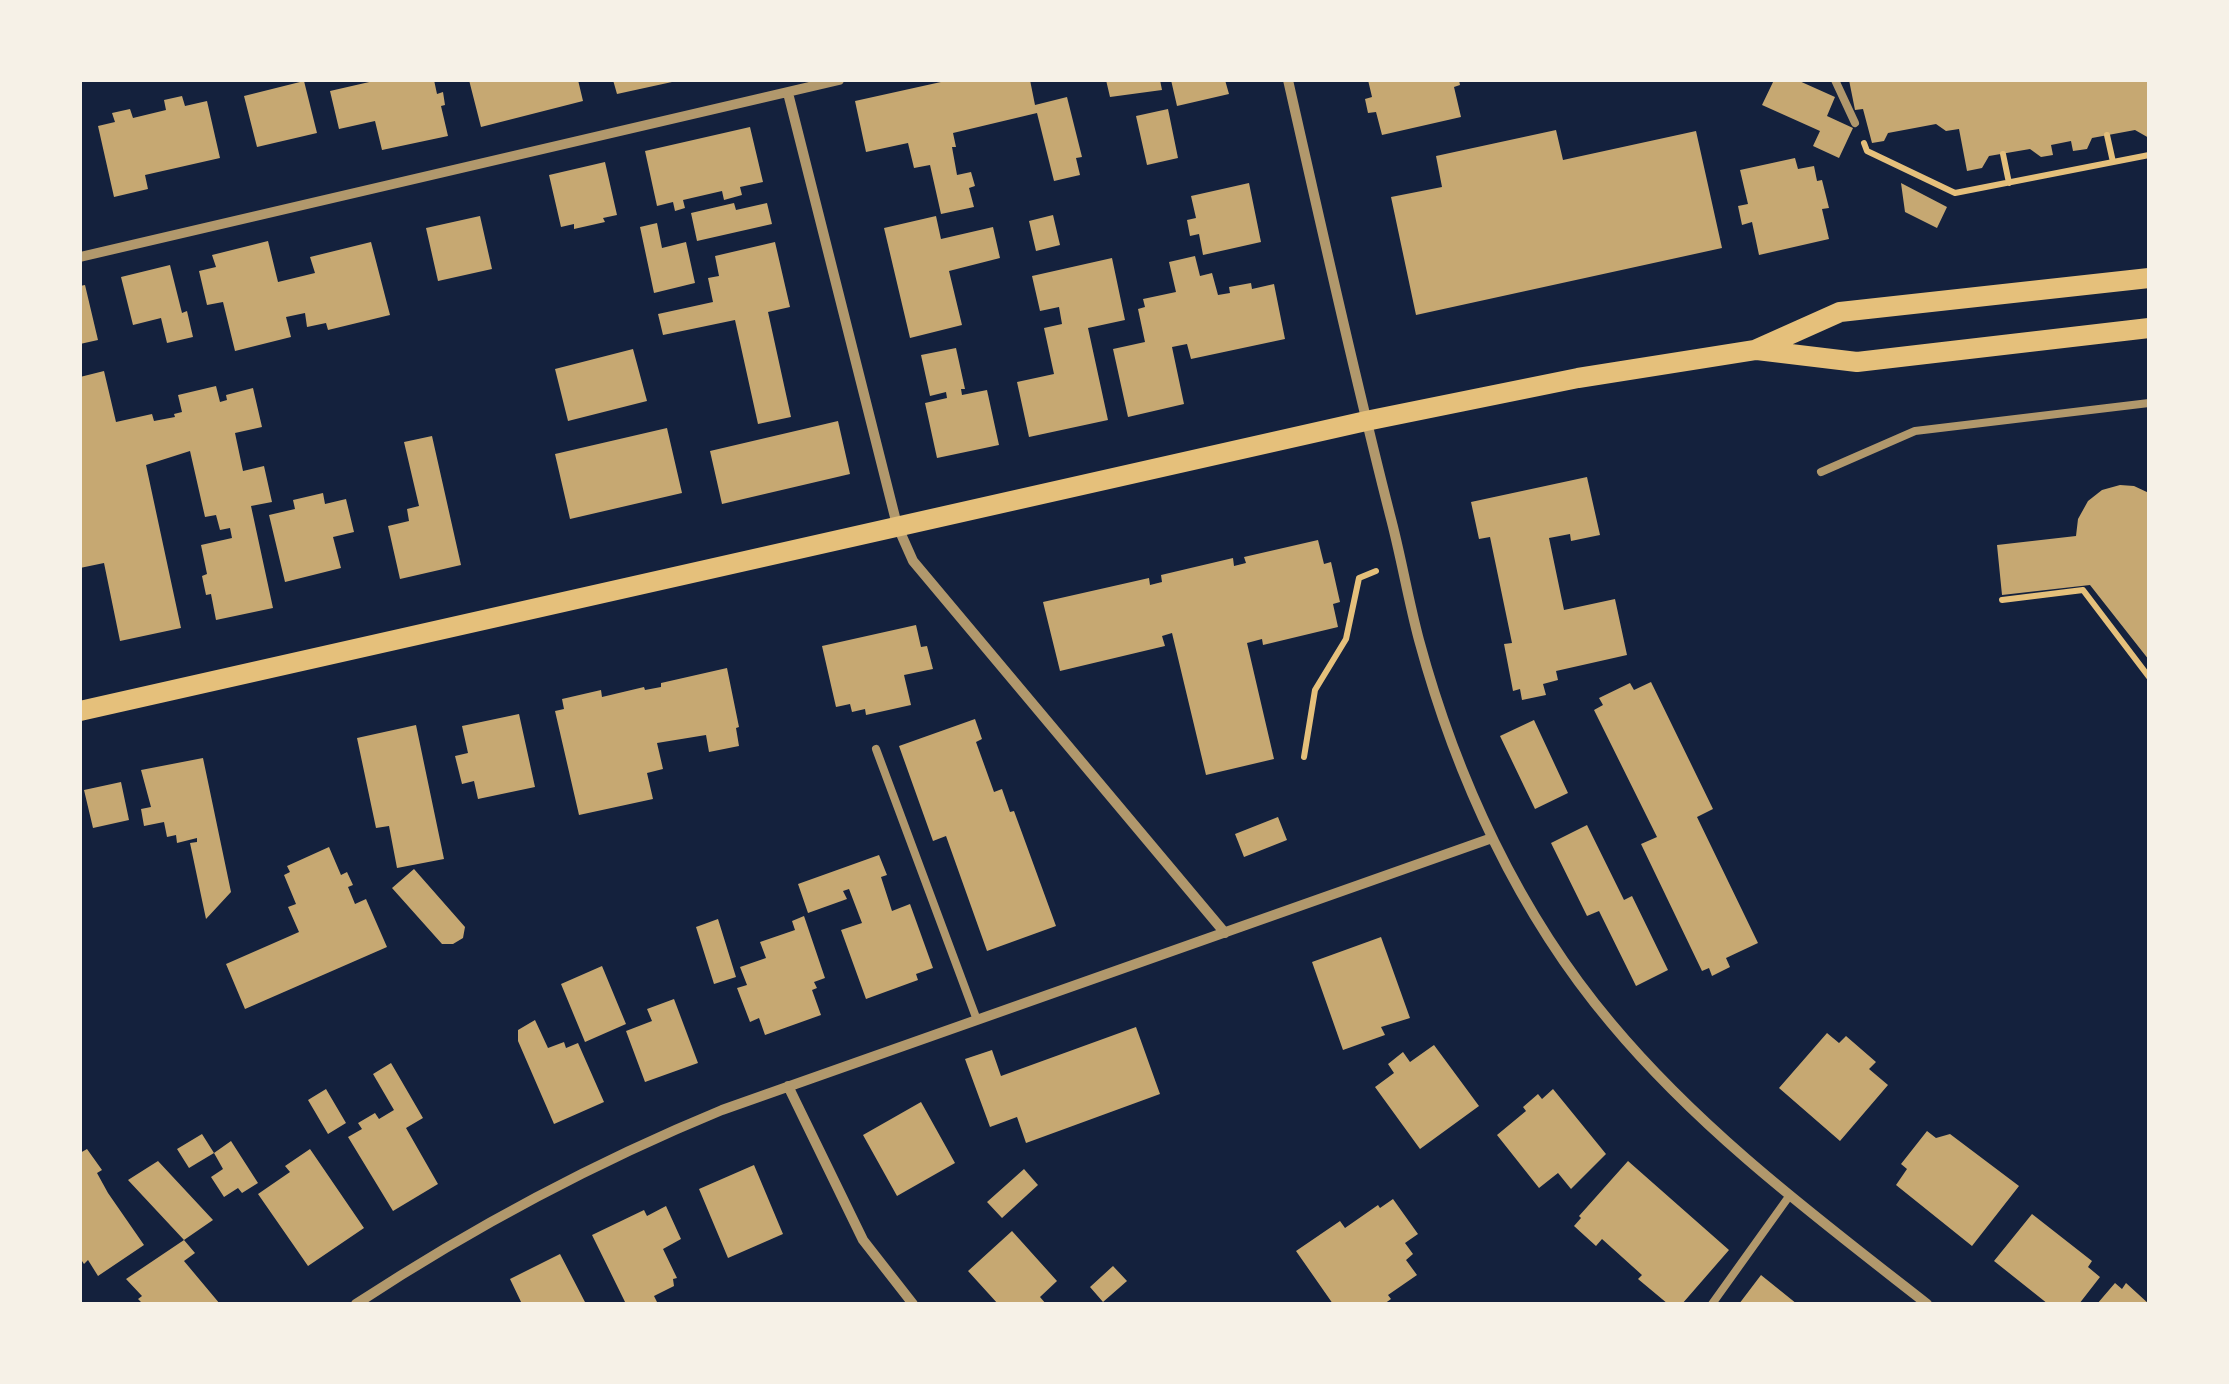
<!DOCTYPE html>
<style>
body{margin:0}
#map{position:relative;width:2229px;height:1384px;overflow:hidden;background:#14213d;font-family:"Asap Condensed",sans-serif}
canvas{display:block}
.frame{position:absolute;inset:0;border:82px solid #f6f1e7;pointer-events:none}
</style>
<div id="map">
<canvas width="2229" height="1384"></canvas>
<div class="frame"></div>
</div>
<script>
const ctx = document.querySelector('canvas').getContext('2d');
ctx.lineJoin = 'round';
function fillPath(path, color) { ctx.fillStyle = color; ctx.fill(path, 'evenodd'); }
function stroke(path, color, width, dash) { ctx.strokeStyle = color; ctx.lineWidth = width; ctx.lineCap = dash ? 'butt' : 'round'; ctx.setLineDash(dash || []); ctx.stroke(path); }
const building = new Path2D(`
 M378 80H434L437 94 443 92 445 105 441 106 448 136 382 150 375 121 339 129 330 91Z
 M469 80H578L583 101 481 127Z
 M613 80H671L672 82 617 94Z
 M950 80H1030L1035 105 1067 97 1082 157 1076 158 1080 175 1054 181 1037 113 953 133 956 147H952L957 175 971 172 975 186 969 188 974 207 941 214 930 165 914 168 908 143 866 152 855 101Z
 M1106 80H1160L1162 90 1110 97Z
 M1171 80H1225L1229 94 1177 106Z
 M1368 80H1459L1460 85 1454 87 1461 117 1382 135 1376 112 1368 113 1365 99 1372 97Z
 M1774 80H1797L1835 97 1827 116 1853 128 1839 158 1813 146 1820 131 1762 105Z
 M1849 80H2149V138L2135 130 2092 138 2087 149 2073 151 2071 141 2051 145 2053 155 2041 157 2030 149 1989 156 1982 168 1967 171 1959 129 1946 131 1936 124 1888 133 1884 141 1872 143 1863 109 1855 110Z
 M304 81 317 133 257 147 244 96Z
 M182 96 185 106 207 101 220 158 145 175 148 189 114 197 98 126 115 122 112 113 130 109 133 118 166 110 164 100Z
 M1168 109 1178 158 1147 165 1136 116Z
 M750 127 763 182 740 187 742 195 724 200 722 191 683 200 685 208 675 211 673 202 657 206 645 151Z
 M1556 130 1563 160 1696 131 1722 248 1416 315 1391 197 1442 187 1436 156Z
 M1795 158 1798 169 1814 166 1817 181 1822 180 1829 208 1822 209 1829 239 1759 255 1752 222 1742 225 1738 206 1748 204 1740 170Z
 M605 162 617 215 603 218 605 222 574 229V224L561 227 549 175Z
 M1249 183 1261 242 1203 255 1199 234 1190 236 1187 220 1196 218 1191 196Z
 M1901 183 1947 207 1937 228 1905 212Z
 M734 203 736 210 767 203 772 224 697 241 691 213Z
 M1053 215 1060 245 1036 251 1029 221Z
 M480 216 492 269 438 281 426 228Z
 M936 216 941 239 993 227 1000 258 949 271 962 325 910 338 884 228Z
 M657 223 662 248 686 242 695 283 654 293 640 227Z
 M268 241 278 282 315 273 310 257 371 242 390 315 328 330 326 323 307 327 305 313 286 317 291 337 235 351 223 302 207 305 199 271 216 267 212 255Z
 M775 242 790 307 768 312 791 417 758 424 735 320 663 335 658 314 713 302 708 278 719 276 715 256Z
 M1195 256 1200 276 1212 273 1218 295 1230 293 1229 287 1251 283 1252 289 1274 284 1285 339 1191 359 1187 344 1172 347 1184 404 1128 417 1113 349 1145 342 1138 309 1145 307 1143 299 1176 292 1169 262Z
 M1112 258 1125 320 1088 328 1108 420 1029 437 1017 382 1054 374 1044 328 1062 324 1059 307 1040 311 1032 276Z
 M170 265 182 313 187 311 193 337 167 343 161 318 133 325 121 277Z
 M85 285 98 340 80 344V286Z
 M956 348 965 389H961L962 395 987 390 999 445 937 458 925 403 947 398 946 392 930 396 921 355Z
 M633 349 647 401 568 421 555 369Z
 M104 371 116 422 152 414 154 421 175 417 174 414 182 412 178 395 216 386 220 402 227 400 226 395 253 388 262 427 235 433 243 471 264 466 272 502 251 506 273 608 216 620 211 594 206 595 202 576 207 574 201 545 232 538 230 528 220 530 216 515 205 517 190 451 146 465 181 628 120 641 104 563 80 568V377Z
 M838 421 850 474 722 504 710 451Z
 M667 428 682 493 570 519 555 454Z
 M432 436 461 565 400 579 388 526 409 521 407 509 419 506 404 442Z
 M1587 477 1600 535 1571 541 1570 534 1549 538 1564 610 1615 599 1627 655 1556 671 1558 680 1543 684 1546 695 1522 700 1520 689 1513 691 1504 644 1512 643 1490 537 1479 539 1471 502Z
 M2120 485 2134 486 2149 493V660L2090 585 2002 595 1997 545 2076 536 2078 519 2088 501 2102 490Z
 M323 493 325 504 346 499 354 532 333 537 341 568 285 582 269 515 295 509 293 500Z
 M1318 540 1324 564 1331 562 1340 602 1333 604 1338 627 1263 645 1262 639 1247 643 1274 759 1206 775 1172 633 1162 636 1165 646 1060 671 1043 602 1149 578 1150 585 1162 582 1161 575 1233 558 1234 566 1246 563 1244 557Z
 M916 625 921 647 927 646 933 669 904 675 911 705 866 715 865 709 852 712 850 704 836 707 822 646Z
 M727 668 739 727 736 728 739 746 709 752 706 735 657 743 663 769 647 773 653 799 579 815 555 711 564 709 562 699 601 690 602 697 644 687 645 690 661 687V683Z
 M1651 682 1713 809 1697 817 1758 943 1726 958 1730 967 1712 976 1709 968 1702 971 1641 844 1657 837 1594 710 1603 705 1599 698 1630 683 1634 690Z
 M519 714 535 787 478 799 474 781 462 784 455 756 468 753 462 726Z
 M975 719 982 739 976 742 994 792 1002 789 1010 812 1014 811 1056 926 987 951 946 836 933 841 899 746Z
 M1534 720 1568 793 1535 809 1500 736Z
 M416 725 444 859 397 868 389 826 376 828 357 738Z
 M203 758 231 892 206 919 190 843 197 842V838L177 843 176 835 167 837 164 822 144 826 141 809 151 807 141 770Z
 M121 782 129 820 93 828 84 790Z
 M1278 817 1287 840 1244 857 1235 834Z
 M1587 825 1624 900 1632 896 1668 970 1636 986 1599 911 1587 916 1551 843Z
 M329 847 341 875 347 872 353 885 348 887 355 904 366 899 387 947 245 1009 226 964 299 932 288 907 296 904 284 875 290 872 287 866Z
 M879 855 887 875 881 877 892 911 910 904 933 968 916 974 918 980 866 999 841 930 862 923 849 889 843 891 847 899 808 913 798 884Z
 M414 869 465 927 463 938 453 944H442L392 888Z
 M804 916 825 978 814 982 817 988 812 990 821 1015 765 1035 759 1018 750 1022 737 988 747 985 740 967 766 958 760 942 795 930 792 921Z
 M718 919 736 977 714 984 696 927Z
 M1381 937 1410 1018 1381 1027 1385 1035 1343 1050 1312 962Z
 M602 966 626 1024 585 1042 561 984Z
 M674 999 698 1063 645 1082 626 1031 652 1021 647 1009Z
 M535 1020 548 1048 564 1042 566 1048 578 1043 604 1102 554 1124 518 1041V1030Z
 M1136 1027 1160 1094 1026 1143 1017 1117 990 1127 965 1059 992 1050 1001 1076Z
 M1827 1033 1839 1043 1846 1036 1876 1062 1869 1069 1888 1085 1840 1141 1779 1088Z
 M1434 1045 1479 1106 1420 1149 1375 1087 1394 1073 1388 1064 1403 1052 1410 1062Z
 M391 1063 423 1118 406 1128 438 1184 393 1211 348 1137 362 1129 358 1123 375 1113 379 1119 394 1110 373 1074Z
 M326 1089 346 1123 328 1134 308 1100Z
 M1553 1089 1606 1154 1571 1189 1558 1173 1539 1188 1497 1135 1526 1111 1523 1107 1538 1094 1542 1099Z
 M921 1102 955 1163 897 1196 863 1135Z
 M1927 1131 1936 1138 1950 1134 2019 1186 1972 1246 1896 1185 1907 1169 1901 1164Z
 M202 1134 214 1153 189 1168 177 1149Z
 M231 1141 258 1183 242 1193 238 1188 224 1197 211 1177 223 1169 214 1153Z
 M87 1149 102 1170 97 1173 108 1193 144 1245 98 1276 88 1260 84 1264 80 1258V1153Z
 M310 1149 364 1228 308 1266 258 1194 290 1172 285 1166Z
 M158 1161 213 1220 184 1240 128 1180Z
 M1628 1161 1729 1250 1682 1304H1668L1638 1279 1642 1275 1602 1239 1596 1246 1574 1226 1581 1218 1579 1216Z
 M754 1165 783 1234 728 1258 699 1189Z
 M1024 1169 1038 1185 1002 1218 987 1202Z
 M1393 1199 1418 1234 1405 1243 1413 1254 1406 1260 1417 1275 1388 1295 1391 1299 1384 1304H1333L1296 1251 1340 1221 1345 1228 1378 1205 1380 1208Z
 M666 1206 681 1239 663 1249 677 1278 673 1279 674 1286 654 1296 658 1304H626L592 1235 644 1210 647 1216Z
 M2032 1214 2092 1261 2088 1267 2100 1277 2079 1304H2048L1994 1261Z
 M1012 1231 1057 1281 1040 1297 1046 1304H998L968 1271Z
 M184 1240 195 1253 184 1261 220 1304H143L138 1299 142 1296 126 1279Z
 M560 1254 586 1304H522L510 1279Z
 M1113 1266 1127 1281 1103 1302 1090 1287Z
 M1761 1275 1797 1304H1739Z
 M2115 1283 2122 1289 2126 1283 2149 1304H2097Z`);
const path = new Path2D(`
 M2107 135 2113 162
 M1864 143 1867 151 1955 193 2149 155
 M2003 154 2009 183
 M2002 600 2083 590 2149 677
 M1304 757 1315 690 1346 639 1359 578 1376 571`);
const service = new Path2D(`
 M1835 80 1855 123
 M1821 472 1915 431 2149 403
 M876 749 977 1020
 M1712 1304 1790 1195`);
const minor = new Path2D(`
 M1288 80C1321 225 1353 371 1390 515 1401 556 1408 599 1419 640 1456 777 1519 914 1611 1023 1702 1132 1816 1217 1927 1304
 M788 93 897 525 913 561 1225 933
 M80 257 839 80
 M788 1086 863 1240 913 1304
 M356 1304C472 1228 593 1163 722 1110L1492 838`);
const secondary = new Path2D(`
 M1757 350 1857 362 2149 328
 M80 711 1366 421 1578 378 1755 350 1840 312 2149 278`);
fillPath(building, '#c6a872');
stroke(path, '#e5c07b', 6);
stroke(service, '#b1986c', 8);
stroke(minor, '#b1986c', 10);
stroke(secondary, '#e5c07b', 20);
</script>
